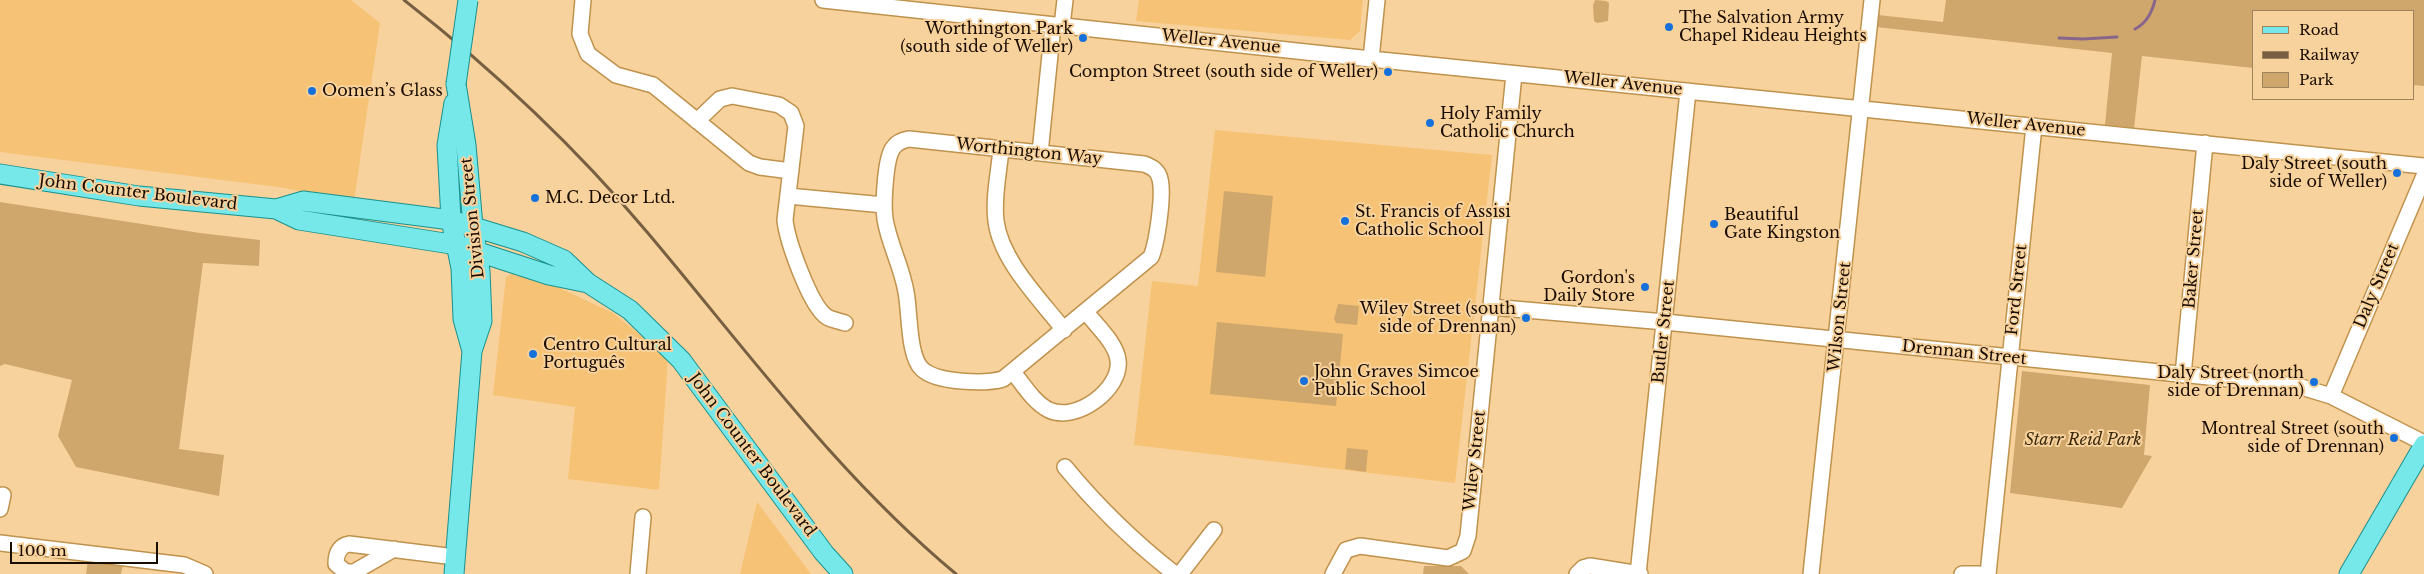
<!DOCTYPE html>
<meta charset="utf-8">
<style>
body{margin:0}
#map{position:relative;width:2424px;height:574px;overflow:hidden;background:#f8d29c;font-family:"Libre Baskerville",serif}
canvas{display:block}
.legend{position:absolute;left:2252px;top:10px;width:162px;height:90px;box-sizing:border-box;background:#f8d29c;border:1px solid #9f835e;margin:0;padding:6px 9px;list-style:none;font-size:15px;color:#190c00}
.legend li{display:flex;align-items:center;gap:10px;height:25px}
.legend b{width:25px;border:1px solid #9f835e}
.scale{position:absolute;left:10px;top:542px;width:148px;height:22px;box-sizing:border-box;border:2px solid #190c00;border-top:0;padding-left:6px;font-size:15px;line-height:18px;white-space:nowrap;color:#190c00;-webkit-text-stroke:4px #f8d29c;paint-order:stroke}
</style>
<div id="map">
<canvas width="2424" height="574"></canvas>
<ul class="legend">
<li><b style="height:6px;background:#76e8e9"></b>Road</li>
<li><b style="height:6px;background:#776042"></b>Railway</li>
<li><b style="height:14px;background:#cfa76d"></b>Park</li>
</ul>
<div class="scale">100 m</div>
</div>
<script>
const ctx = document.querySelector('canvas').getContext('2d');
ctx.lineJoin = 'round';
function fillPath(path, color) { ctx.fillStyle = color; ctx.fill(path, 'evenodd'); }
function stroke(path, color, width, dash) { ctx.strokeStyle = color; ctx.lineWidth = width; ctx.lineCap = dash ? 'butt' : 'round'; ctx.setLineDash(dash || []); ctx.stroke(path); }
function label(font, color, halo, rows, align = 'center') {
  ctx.font = font + ' "Libre Baskerville",serif'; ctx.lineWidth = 4; ctx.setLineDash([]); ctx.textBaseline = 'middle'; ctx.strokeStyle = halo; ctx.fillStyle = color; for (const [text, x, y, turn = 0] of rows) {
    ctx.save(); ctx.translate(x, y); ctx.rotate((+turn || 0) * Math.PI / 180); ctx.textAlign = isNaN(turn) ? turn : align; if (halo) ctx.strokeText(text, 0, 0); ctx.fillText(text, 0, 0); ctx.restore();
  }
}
const built = new Path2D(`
 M0 0H351L380 23 354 201 278 187 0 152Z
 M1139 0H1363L1360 31 1350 40 1136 21Z
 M1215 130 1492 155 1455 483 1134 445 1152 281 1198 286Z
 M516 271 536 277 613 313 668 358 659 490 568 479 575 407 493 395 506 277Z
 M757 502 811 574H740Z`);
const green = new Path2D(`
 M1595 0 1606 1 1609 3 1608 21 1597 23 1594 21 1593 5Z
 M1946 0H2424V86L2413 85V11H2253V68L2142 56 2134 128 2105 125 2112 53 1876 27 1878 15 1943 22Z
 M1224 191 1273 196 1265 277 1216 272Z
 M0 202 200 233 260 240 259 266 203 263 179 449 224 455 219 496 76 467 58 436 72 380 5 364 0 366Z
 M1338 304 1359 306 1357 325 1336 323 1334 319Z
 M1217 322 1343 334 1336 406 1210 394Z
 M2022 371 2150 385 2144 455 2152 456 2122 508 2010 493Z
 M1347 448 1368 450 1366 472 1345 469Z
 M88 560 123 565 121 574H86Z
 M1424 566H1461L1469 574H1423Z`);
const stream = new Path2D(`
 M2135 29C2147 23 2152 13 2155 0
 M2059 38 2083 39 2117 37`);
const minor = new Path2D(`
 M583 0 580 34 588 54 616 75 653 85 749 163 760 167 791 171
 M823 0 1371 59 2424 166
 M1062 26 1065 0
 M1371 59 1377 0
 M697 121 720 99 732 96 779 105 791 113 796 126 785 220C787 240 810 306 827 317 832 320 840 321 845 323
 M909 139 1144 164C1152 167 1158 170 1160 179 1164 195 1157 243 1151 257L1003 379C985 384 937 383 922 369 908 356 910 312 906 292 902 267 889 244 885 219 883 205 885 159 893 148 897 142 903 140 909 139Z
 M1001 149C999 172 993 198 996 221 1001 261 1040 299 1064 330
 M1040 153 1053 25
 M788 196 884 205
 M1491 307 1665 322 2298 386 2331 396 2424 443
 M1013 372C1023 384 1034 403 1049 410 1076 423 1122 389 1118 360 1116 343 1096 325 1086 312
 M2183 375 2205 143
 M2331 396 2424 176
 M1065 467C1098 507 1134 542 1175 574
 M0 509 3 495
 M0 543 184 565 205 574
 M394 549 354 572H346L336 564C336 554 339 546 349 544 384 548 420 553 455 557
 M638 574 643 517
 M1180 574 1214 530
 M1333 574 1346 550 1360 546 1448 558 1463 551 1468 536 1514 74
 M1577 574 1583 568 1590 566 1640 574
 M1638 574 1688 91
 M1811 574 1872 0
 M1962 574H1979
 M1988 574 2034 126`);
const major = new Path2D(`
 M454 103 447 145 451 220 461 268 463 319 472 351
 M0 174 139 196 276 209 299 220 457 245 549 275 588 283
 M276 209 303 201 451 220 523 242 564 260 588 283 630 310 681 360 824 553 843 574
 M454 574 472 351 482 321 480 271 473 226 466 145 456 84
 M2349 574 2424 445`);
const rail = new Path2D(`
 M404 0C495 71 573 144 647 232 746 349 837 475 956 574`);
const majorBridge = new Path2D(`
 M456 84 468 0`);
const markers = [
 [1669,27,5,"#1671da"],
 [1083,38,5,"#1671da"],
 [1388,72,5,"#1671da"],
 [312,91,5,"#1671da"],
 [1430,123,5,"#1671da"],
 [2397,173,5,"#1671da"],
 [535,198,5,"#1671da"],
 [1345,221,5,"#1671da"],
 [1714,224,5,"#1671da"],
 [1645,287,5,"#1671da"],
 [1526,318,5,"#1671da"],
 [533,354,5,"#1671da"],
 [1304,381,5,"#1671da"],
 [2314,382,5,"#1671da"],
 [2394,438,5,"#1671da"]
];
const poiNames = [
 ["The Salvation Army",1679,18],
 ["Chapel Rideau Heights",1679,36],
 ["Worthington Park",1073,29,"right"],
 ["(south side of Weller)",1073,47,"right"],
 ["Compton Street (south side of Weller)",1378,72,"right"],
 ["Oomen’s Glass",322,91],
 ["Holy Family",1440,114],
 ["Catholic Church",1440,132],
 ["Daly Street (south",2387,164,"right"],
 ["side of Weller)",2387,182,"right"],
 ["M.C. Decor Ltd.",545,198],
 ["St. Francis of Assisi",1355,212],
 ["Catholic School",1355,230],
 ["Beautiful",1724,215],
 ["Gate Kingston",1724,233],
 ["Gordon's",1635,278,"right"],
 ["Daily Store",1635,296,"right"],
 ["Wiley Street (south",1516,309,"right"],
 ["side of Drennan)",1516,327,"right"],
 ["Centro Cultural",543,345],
 ["Português",543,363],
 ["John Graves Simcoe",1314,372],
 ["Public School",1314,390],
 ["Daly Street (north",2304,373,"right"],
 ["side of Drennan)",2304,391,"right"],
 ["Montreal Street (south",2384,429,"right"],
 ["side of Drennan)",2384,447,"right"]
];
const streetNames = [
 ["Weller Avenue",1221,42,6],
 ["Weller Avenue",1623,84,6],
 ["Weller Avenue",2026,125,6],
 ["Worthington Way",1029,152,6],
 ["John Counter Boulevard",138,193,7],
 ["Division Street",473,218,-96],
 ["Baker Street",2194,259,-85],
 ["Daly Street",2377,286,-67],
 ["Ford Street",2017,290,-84],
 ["Wilson Street",1840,317,-84],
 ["Butler Street",1664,332,-84],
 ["Drennan Street",1964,353,6],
 ["John Counter Boulevard",752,455,53],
 ["Wiley Street",1475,461,-84]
];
const parkNames = [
 ["Starr Reid Park",2083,440]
];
fillPath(built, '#f6c275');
fillPath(green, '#cfa76d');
stroke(stream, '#88668b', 3);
stroke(minor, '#bf924d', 18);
stroke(major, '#1a918e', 21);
stroke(minor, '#fff', 15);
stroke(major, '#76e8e9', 19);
stroke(rail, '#776042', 3);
stroke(majorBridge, '#1a918e', 21, []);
stroke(majorBridge, '#76e8e9', 19);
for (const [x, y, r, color] of markers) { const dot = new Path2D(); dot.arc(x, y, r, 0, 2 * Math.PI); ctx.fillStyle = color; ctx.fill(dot); stroke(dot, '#f8d29c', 2); }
label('16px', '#190c00', '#f8d29c', poiNames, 'left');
label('16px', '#190c00', '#f8d29c', streetNames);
label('italic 16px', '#3c2a0e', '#f8d29c', parkNames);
</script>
